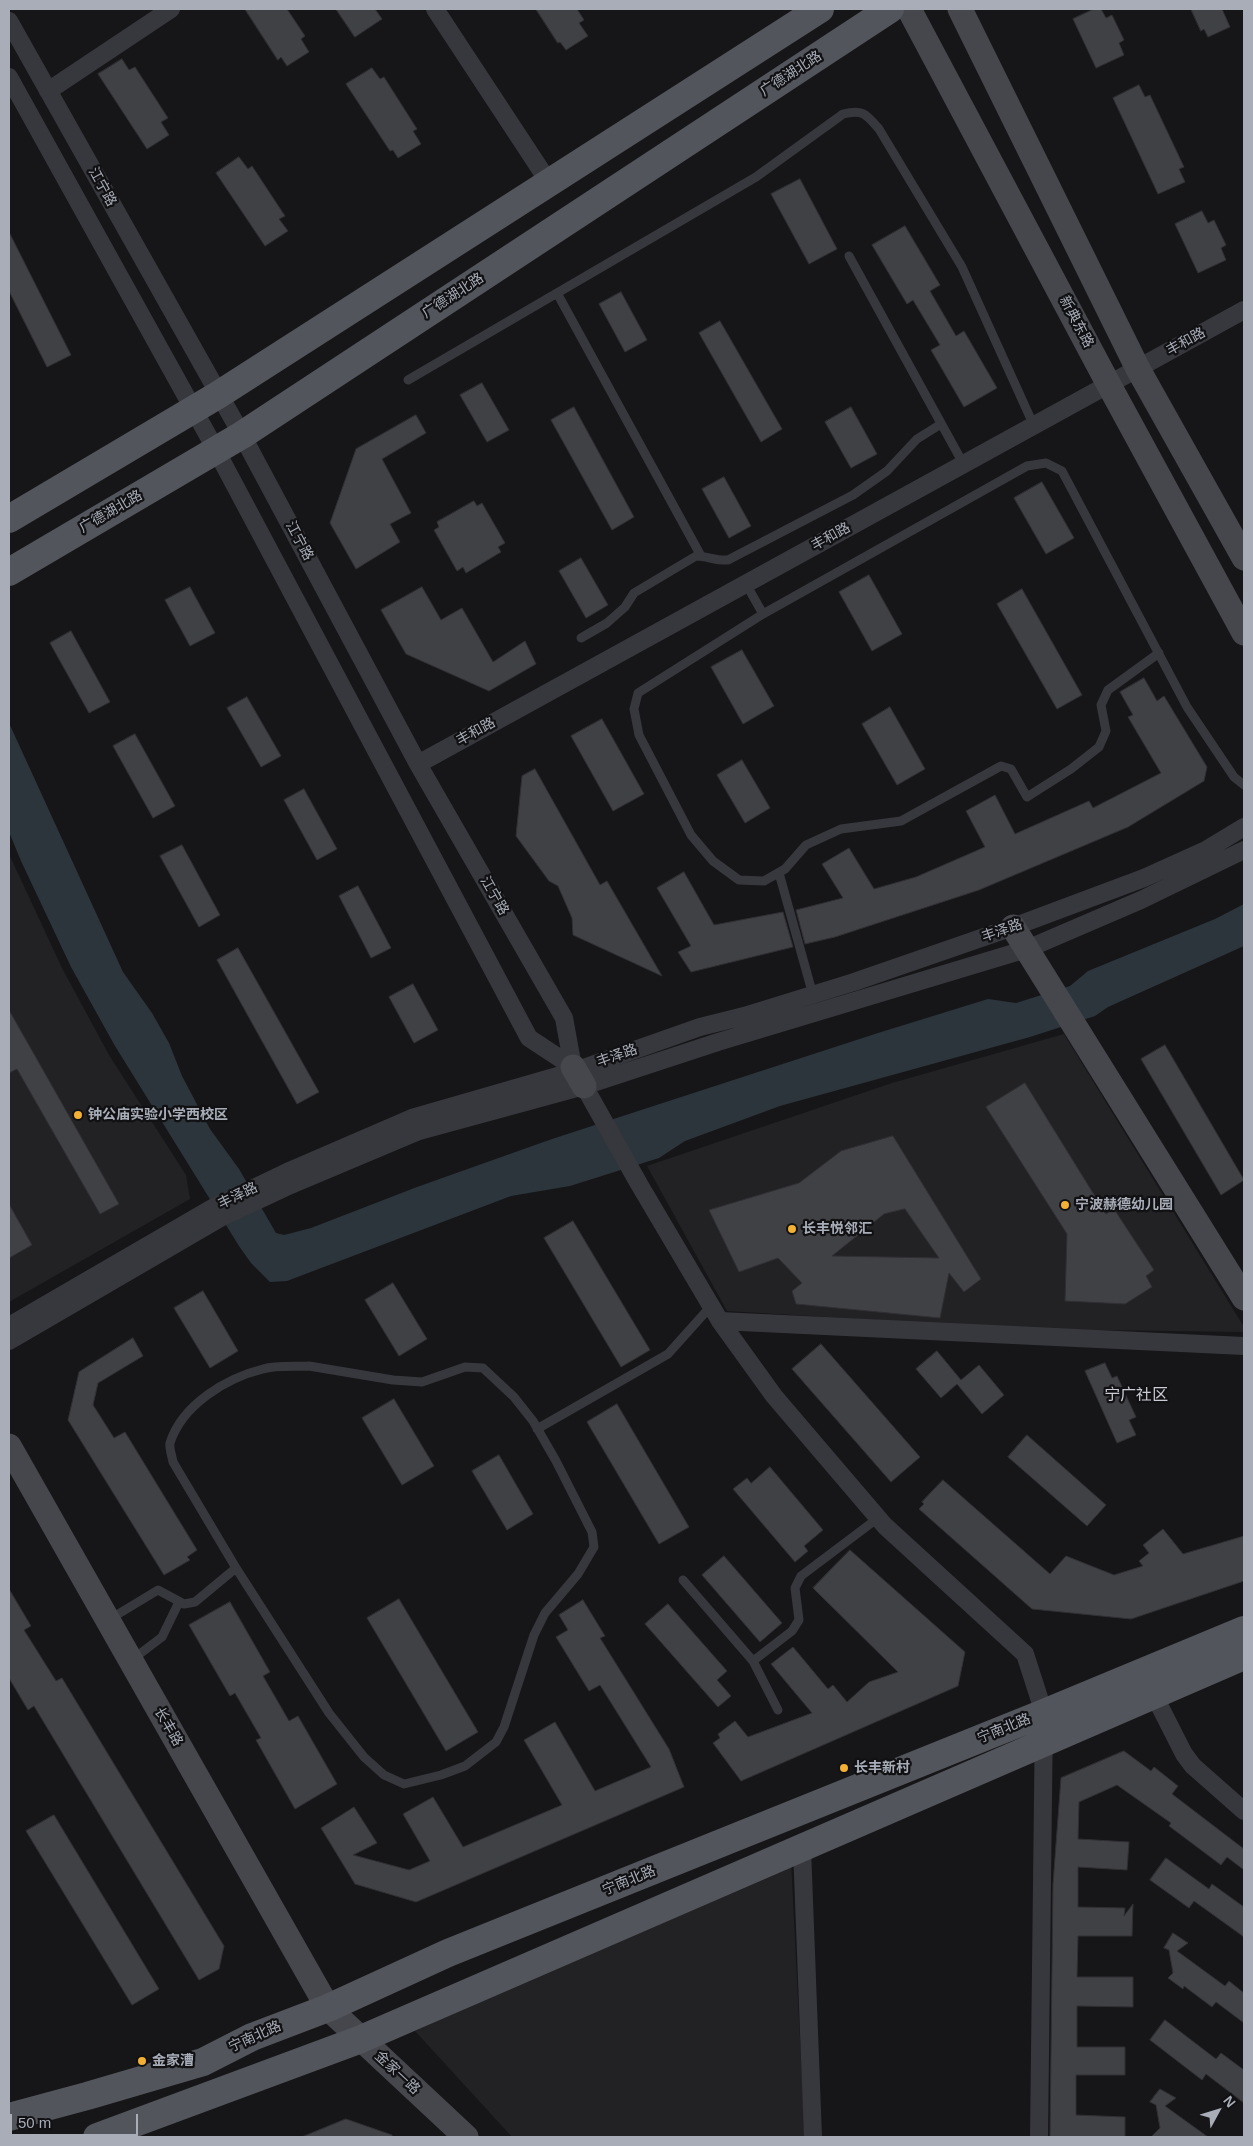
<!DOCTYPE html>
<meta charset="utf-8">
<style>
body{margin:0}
#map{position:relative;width:1253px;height:2146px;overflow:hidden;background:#161618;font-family:Helvetica,sans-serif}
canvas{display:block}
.frame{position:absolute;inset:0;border:10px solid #a8adb8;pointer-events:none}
.north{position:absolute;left:1193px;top:2086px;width:50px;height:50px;-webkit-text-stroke:4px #111113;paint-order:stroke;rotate:51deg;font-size:14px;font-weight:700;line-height:20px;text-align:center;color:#a8adb8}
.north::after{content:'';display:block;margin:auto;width:18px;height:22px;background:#a8adb8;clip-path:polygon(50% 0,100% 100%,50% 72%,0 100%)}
.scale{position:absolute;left:10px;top:2114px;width:128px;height:22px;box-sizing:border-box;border:2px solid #a8adb8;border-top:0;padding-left:6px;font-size:15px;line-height:18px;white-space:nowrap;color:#a8adb8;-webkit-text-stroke:4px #111113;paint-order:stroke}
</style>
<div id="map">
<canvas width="1253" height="2146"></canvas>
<div class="frame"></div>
<div class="north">N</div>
<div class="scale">50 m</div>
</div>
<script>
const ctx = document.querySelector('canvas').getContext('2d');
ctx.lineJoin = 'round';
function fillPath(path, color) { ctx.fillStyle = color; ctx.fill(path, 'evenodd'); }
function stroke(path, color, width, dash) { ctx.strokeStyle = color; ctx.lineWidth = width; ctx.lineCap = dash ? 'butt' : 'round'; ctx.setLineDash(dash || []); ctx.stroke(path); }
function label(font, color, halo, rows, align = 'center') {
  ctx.font = font + ' Helvetica,"Noto Sans SC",sans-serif'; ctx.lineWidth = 4.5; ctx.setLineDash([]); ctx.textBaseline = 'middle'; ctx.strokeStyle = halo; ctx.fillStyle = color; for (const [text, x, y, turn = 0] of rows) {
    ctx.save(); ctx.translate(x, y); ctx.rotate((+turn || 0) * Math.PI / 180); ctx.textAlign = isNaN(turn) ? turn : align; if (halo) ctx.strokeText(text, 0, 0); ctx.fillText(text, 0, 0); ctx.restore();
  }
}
const built = new Path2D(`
 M9 854 62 968 109 1055 186 1175 190 1199 9 1302Z
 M1064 1034 1244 1327V1332L1029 1329 727 1311 647 1166 892 1083Z
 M791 1861 805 2137H512L415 2031Z`);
const water = new Path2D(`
 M9 723 123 972 152 1013 169 1043 182 1076 210 1129 239 1169 276 1233 284 1235 311 1228 417 1187 552 1139 878 1033 988 999 1016 1003 1070 986 1088 971 1215 919 1244 904V946L1108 1007 1095 1016 1030 1037 780 1106 685 1141 659 1158 570 1186 511 1196 287 1281 270 1282 251 1263 239 1246 115 1046 71 967 21 861 9 832Z`);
const building = new Path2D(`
 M245 9H287L305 36 301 39 309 52 287 66 281 57 278 60Z
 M336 9H375L382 19 355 37Z
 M536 9H577L584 20 579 23 588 36 566 50 560 42 558 43Z
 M1094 9H1101L1106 18 1112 15 1124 40 1119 43 1124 55 1096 68 1073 19Z
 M1191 9H1222L1230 27 1208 37 1204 29 1201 31Z
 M122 59 129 70 135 67 168 118 161 122 169 135 147 149 98 74Z
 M372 68 380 79 384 77 417 129 413 131 421 144 398 158 393 150 390 151 346 84Z
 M1139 85 1145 97 1150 95 1184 167 1179 169 1185 182 1158 194 1113 98Z
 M239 157 248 169 252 166 285 216 279 219 288 231 265 246 216 173Z
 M800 179 837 249 809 264 771 194Z
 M1202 211 1208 223 1214 220 1226 245 1221 248 1226 260 1198 273 1175 224Z
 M905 226 940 285 930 291 956 336 964 331 997 388 964 407 931 350 940 345 913 300 907 304 872 245Z
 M9 232 71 355 47 367 9 291Z
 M621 292 647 340 625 352 599 304Z
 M720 321 782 429 761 442 699 333Z
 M482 383 509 430 487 442 460 395Z
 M574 407 634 517 612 530 551 420Z
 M851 407 877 454 851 468 825 422Z
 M416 415 426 433 382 459 411 513 390 524 400 542 356 569 330 523 356 449Z
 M724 477 751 526 729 538 702 489Z
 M1042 482 1074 538 1046 554 1014 498Z
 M474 501 477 506 482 503 505 543 498 547 501 552 466 573 463 567 457 571 434 530 439 527 437 522Z
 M581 558 608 605 586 618 559 571Z
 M869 575 902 634 872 651 839 592Z
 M190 587 215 633 190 646 165 600Z
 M422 587 441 620 462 608 493 662 525 641 536 664 489 691 406 654 381 610Z
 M1022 589 1082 695 1057 709 997 604Z
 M71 631 110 702 89 713 50 643Z
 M742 650 774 706 743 724 711 667Z
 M1144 678 1157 701 1164 696 1207 767 1204 781 1128 827 979 890 835 937 805 944 796 910 843 898 822 864 849 848 874 889 916 877 985 847 966 811 995 795 1015 834 1089 801 1093 808 1161 773 1128 717 1133 715 1120 692Z
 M247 697 281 756 261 767 227 708Z
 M890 707 925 769 897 785 862 724Z
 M602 719 644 794 613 811 571 736Z
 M135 734 175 806 153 818 113 746Z
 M742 760 770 808 745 823 717 775Z
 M535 769 600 885 607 881 662 976 573 935 572 918 558 886 549 881 516 836 522 776Z
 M304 789 337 849 317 860 284 800Z
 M182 845 220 915 199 927 160 856Z
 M684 872 714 925 783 912 793 947 691 972 678 952 691 946 657 888Z
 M358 886 391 948 371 958 339 896Z
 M238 948 319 1092 297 1104 217 960Z
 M413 984 438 1030 414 1043 389 997Z
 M9 1010 119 1204 100 1214 17 1069 9 1073Z
 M1165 1045 1244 1180 1221 1195 1141 1059Z
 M1025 1083 1106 1214 1114 1209 1154 1270 1146 1276 1152 1287 1125 1304 1065 1301 1067 1234 986 1107Z
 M893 1136 981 1279 964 1292 949 1273 940 1318 796 1304 792 1291 802 1283 778 1258 739 1272 709 1210 799 1183 841 1151ZM905 1209 939 1258 832 1256 884 1214Z
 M9 1204 32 1245 9 1258Z
 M573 1221 650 1350 621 1367 544 1238Z
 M393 1283 427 1339 399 1356 365 1300Z
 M203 1291 238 1351 210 1368 174 1308Z
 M133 1338 143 1356 98 1383 93 1405 114 1438 125 1432 197 1550 187 1557 190 1560 164 1575 68 1420 79 1372Z
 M821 1344 920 1457 891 1482 792 1369Z
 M937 1351 961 1380 979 1365 1004 1395 982 1414 957 1384 941 1398 916 1369Z
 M1105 1363 1112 1378 1117 1376 1136 1417 1129 1420 1136 1435 1117 1443 1085 1371Z
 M394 1399 434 1466 402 1485 362 1418Z
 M617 1404 689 1527 659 1544 587 1422Z
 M1027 1435 1106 1505 1087 1526 1008 1457Z
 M499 1455 533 1514 507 1530 472 1471Z
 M770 1467 823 1530 804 1546 808 1551 795 1562 733 1489 747 1478 751 1483Z
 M943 1480 1050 1574 1066 1556 1114 1575 1143 1566 1139 1561 1149 1553 1143 1545 1163 1529 1183 1554 1244 1536V1581L1131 1619 1032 1609 919 1509 924 1504 922 1502Z
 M850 1550 965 1652 958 1686 741 1781 713 1743 720 1738 718 1734 735 1721 748 1737 812 1713 771 1664 793 1647 828 1689 833 1685 847 1702 869 1682 898 1672 813 1588Z
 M724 1556 782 1623 760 1642 702 1575Z
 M9 1589 31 1626 24 1630 56 1681 62 1678 224 1946 219 1969 199 1980 34 1706 28 1710 9 1678Z
 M399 1599 478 1732 446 1751 367 1618Z
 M583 1600 605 1636 600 1638 669 1749 684 1787 416 1902 355 1884 321 1828 354 1807 377 1843 353 1855 409 1870 430 1861 403 1814 433 1797 463 1847 562 1805 524 1740 555 1722 595 1791 651 1767 600 1685 589 1691 556 1637 568 1630 559 1615Z
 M230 1602 270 1672 263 1676 289 1721 298 1716 337 1784 295 1809 256 1740 261 1738 235 1693 230 1696 189 1625Z
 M668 1604 727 1671 717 1680 731 1696 718 1707 645 1624Z
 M1124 1751 1151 1771 1154 1767 1178 1786 1172 1794 1244 1849V1870L1227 1857 1221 1865 1169 1826 1171 1823 1117 1785 1079 1802 1078 1839 1129 1842 1127 1870 1078 1867V1907L1125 1908 1124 1916 1133 1904 1132 1936H1078L1077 1977H1133V2007L1077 2006V2047H1125V2075H1076V2115L1125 2117V2137H1050L1053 1884 1061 1778Z
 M54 1815 159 1989 132 2005 26 1831Z
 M1166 1858 1209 1889 1212 1884 1244 1907V1937L1194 1901 1189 1908 1150 1880Z
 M1173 1933 1188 1943 1177 1951 1225 1986 1229 1981 1244 1993V2023L1216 2002 1212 2007 1184 1986 1183 1989 1168 1978 1173 1973 1169 1950 1164 1948Z
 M1165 2020 1216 2059 1221 2053 1244 2070V2103L1206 2074 1202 2080 1150 2040Z
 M1160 2089 1176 2098 1165 2106 1208 2137H1151L1160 2128 1156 2105 1150 2102Z
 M346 2119 392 2135V2137H302Z`);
const lane = new Path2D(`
 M849 256 964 465
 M557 293 701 556
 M408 380 756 177 843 114C863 109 866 114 879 129L962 267 1034 426
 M746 584 763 614 1027 466 1046 463 1062 471 1187 707 1234 777 1244 785
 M763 614 638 693 634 709 639 735 691 835 713 861 739 880 764 881 785 869 806 845 841 829 901 821 1001 766 1011 769 1027 797 1071 769 1099 747 1106 731 1101 705 1108 690 1159 653
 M581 638 607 623 625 607 634 593 696 556C707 556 716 561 728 560L853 495 887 471 917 439 941 424
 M779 873 813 995
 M309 1366 393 1380 422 1382 465 1367 483 1368 514 1397 533 1421 556 1461 592 1532 594 1547 578 1574 545 1613 534 1635 504 1727 496 1742 465 1766 441 1775 404 1784 384 1775 364 1757 329 1713 236 1568 173 1462C172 1456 169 1448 170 1443 182 1405 226 1378 263 1369 277 1365 294 1367 309 1366Z
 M537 1429 668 1354 711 1306
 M683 1580 753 1661 778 1710
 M110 1619 158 1590 184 1604 195 1602 236 1568
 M133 1659 162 1637 179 1602
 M753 1661 792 1631 799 1620 795 1588 801 1576 878 1518`);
const street = new Path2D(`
 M435 9 550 184
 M9 21 242 435 418 764 564 1018 573 1067
 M9 77 216 450 529 1038 573 1067
 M48 91 171 9
 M418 764 1244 310
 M584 1086 639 1184 720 1321 774 1396 885 1526 1025 1654 1044 1713 1039 2137
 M720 1321 1244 1346
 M9 1326 214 1207 287 1172 412 1118 575 1071 700 1027 744 1016 854 982 1013 927 1144 878 1206 850 1244 827
 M9 1341 222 1217 286 1187 419 1131 584 1086 718 1042 1027 949 1141 900 1244 850
 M1154 1695 1184 1754 1193 1766 1244 1811
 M802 1848 813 2137`);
const secondary = new Path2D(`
 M909 9 1109 385 1244 633
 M960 9 1138 369 1244 558
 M1013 927 1244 1298
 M573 1067 584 1086
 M9 1446 328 2008 466 2137`);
const primary = new Path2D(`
 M9 519 218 395 820 9
 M9 572 242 435 890 9
 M9 2117 87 2096 203 2062 252 2037 328 2008 448 1953 1044 1713 1244 1630
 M97 2137 361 2039 1244 1656`);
const markers = [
 [78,1115,5,"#f2b134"],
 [1065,1205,5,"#f2b134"],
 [792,1229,5,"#f2b134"],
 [844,1768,5,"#f2b134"],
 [142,2061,5,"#f2b134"]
];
const streetNames = [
 ["广德湖北路",791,74,-33],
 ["江宁路",102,187,61],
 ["广德湖北路",453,296,-33],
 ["新典东路",1076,322,62],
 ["丰和路",1186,342,-29],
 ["广德湖北路",111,512,-30],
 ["丰和路",831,537,-29],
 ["江宁路",299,541,62],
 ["丰和路",476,732,-29],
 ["江宁路",494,896,60],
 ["丰泽路",1002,931,-19],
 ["丰泽路",617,1056,-19],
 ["丰泽路",238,1196,-26],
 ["长丰路",168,1727,60],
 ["宁南北路",1004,1729,-22],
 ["宁南北路",629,1881,-22],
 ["宁南北路",255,2037,-24],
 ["金家一路",397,2073,43]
];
const poiNames = [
 ["钟公庙实验小学西校区",88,1115],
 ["宁波赫德幼儿园",1075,1205],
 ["长丰悦邻汇",802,1229],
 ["长丰新村",854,1768],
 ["金家漕",152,2061]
];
const quarterNames = [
 ["宁广社区",1136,1396]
];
fillPath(built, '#222225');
fillPath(water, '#2c353c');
fillPath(building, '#404145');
stroke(building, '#303034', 1);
stroke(lane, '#37383d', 9);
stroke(street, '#37383d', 18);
stroke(secondary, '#45474d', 25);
stroke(primary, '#53555c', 28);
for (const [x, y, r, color] of markers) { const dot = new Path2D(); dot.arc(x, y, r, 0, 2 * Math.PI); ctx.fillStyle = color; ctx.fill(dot); stroke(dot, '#111113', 2); }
label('14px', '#a8adb8', '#111113', streetNames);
label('bold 14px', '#a8adb8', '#111113', poiNames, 'left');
label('16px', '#c9ccd4', '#111113', quarterNames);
</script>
